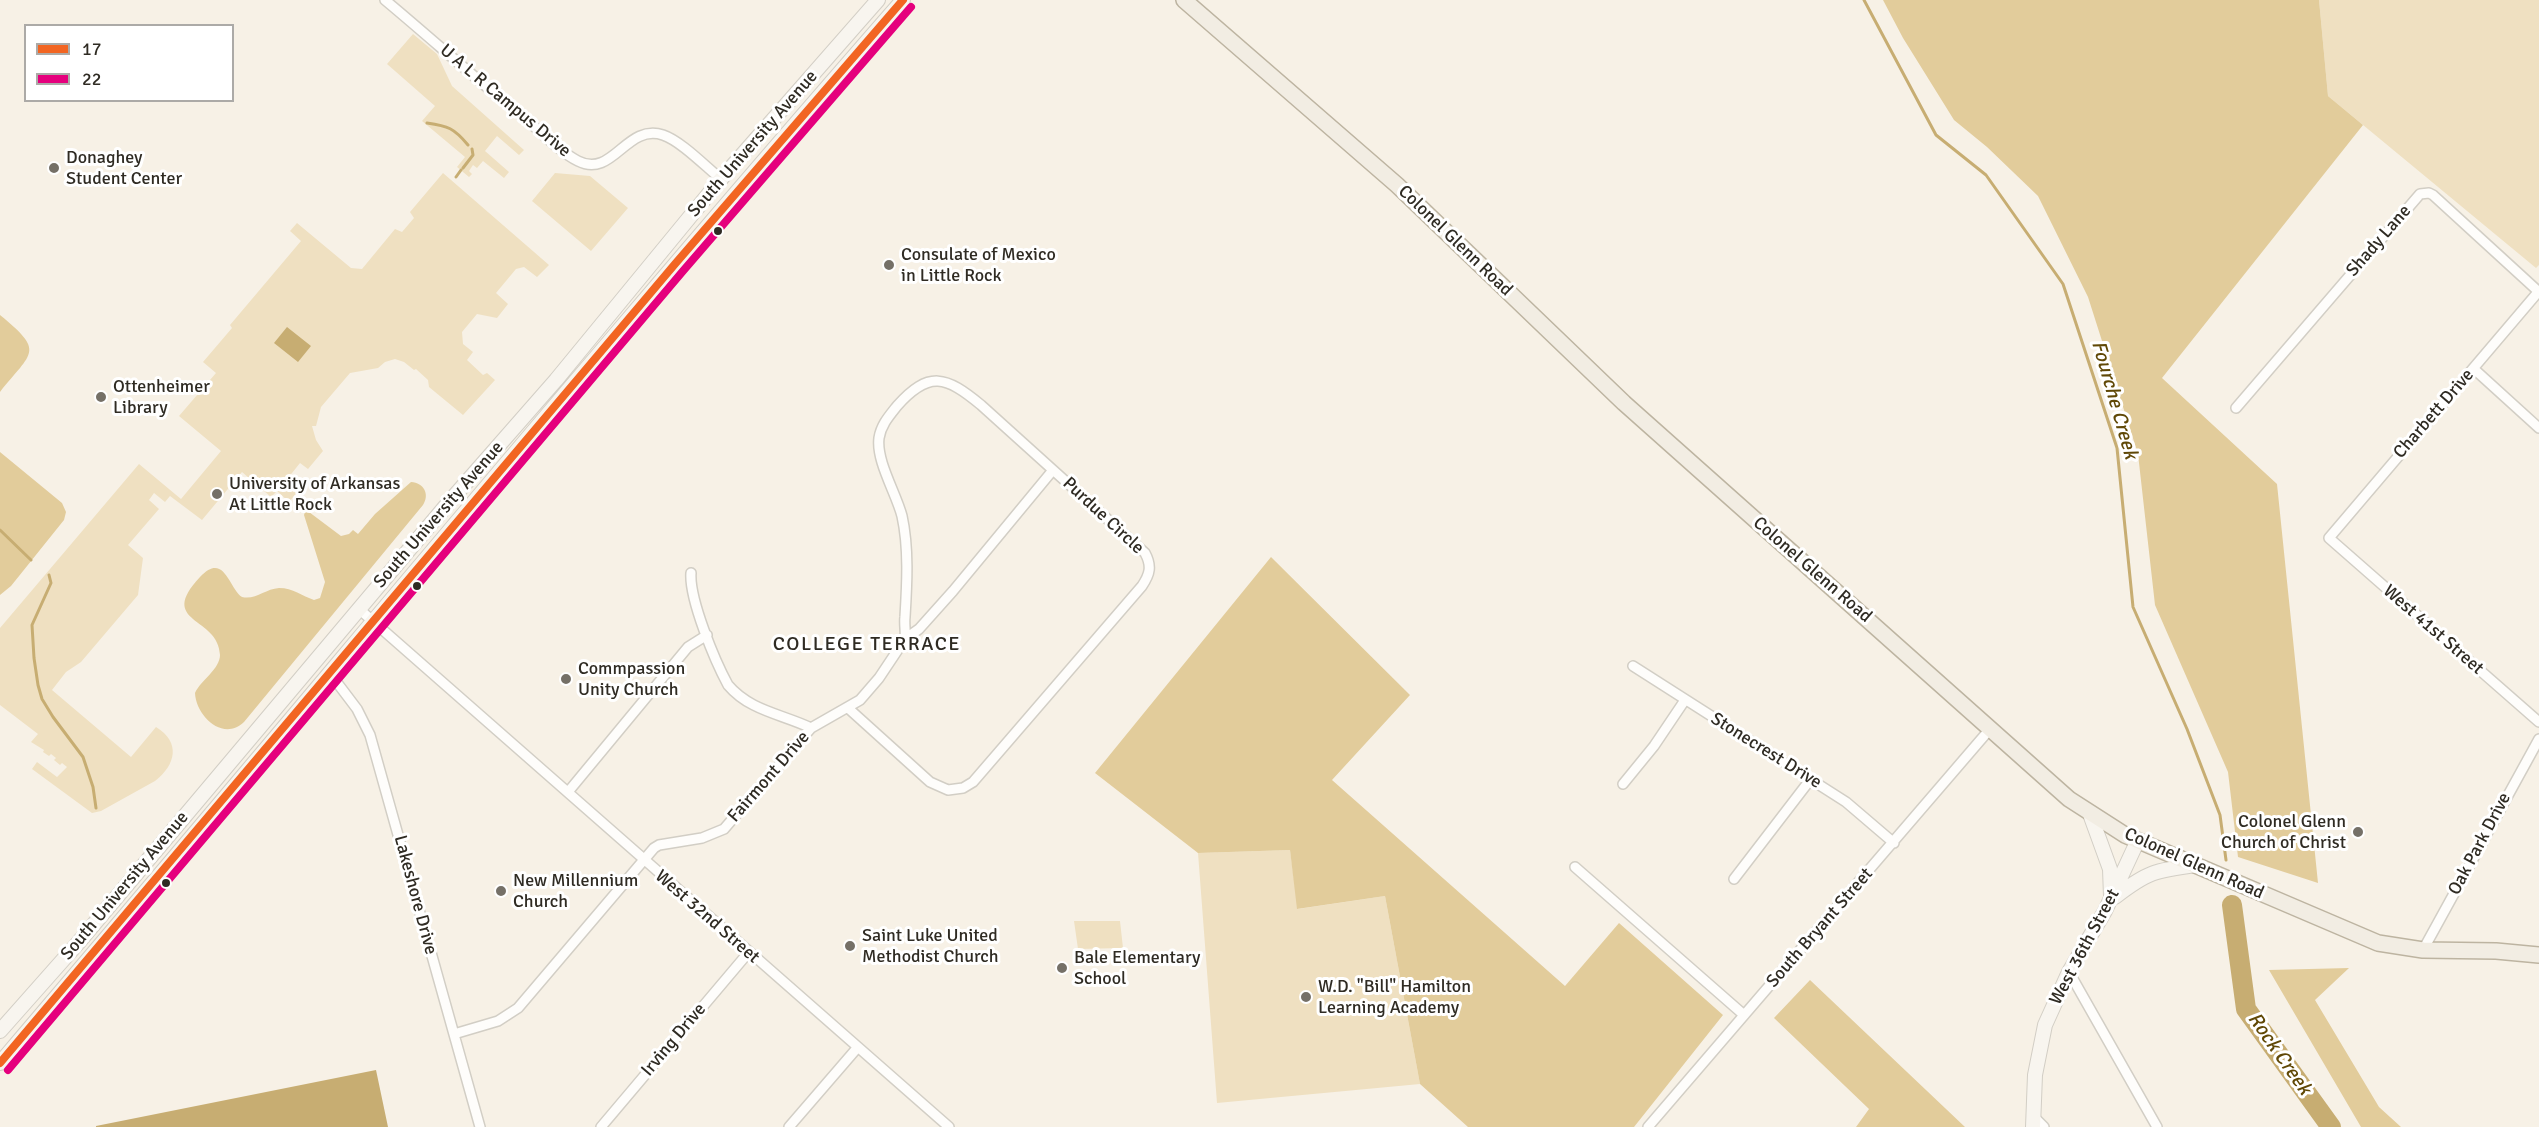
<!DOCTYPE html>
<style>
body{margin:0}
#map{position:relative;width:2539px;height:1127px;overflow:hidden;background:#f7f1e6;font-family:Signika,sans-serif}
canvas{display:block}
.legend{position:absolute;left:24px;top:24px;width:210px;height:78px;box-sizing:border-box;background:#fff;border:2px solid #acaaa7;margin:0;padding:8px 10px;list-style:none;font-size:18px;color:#2f2b23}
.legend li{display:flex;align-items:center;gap:12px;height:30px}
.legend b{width:30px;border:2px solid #acaaa7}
</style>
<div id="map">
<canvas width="2539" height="1127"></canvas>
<ul class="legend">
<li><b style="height:8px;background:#f26522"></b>17</li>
<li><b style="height:8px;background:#e5007d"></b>22</li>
</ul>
</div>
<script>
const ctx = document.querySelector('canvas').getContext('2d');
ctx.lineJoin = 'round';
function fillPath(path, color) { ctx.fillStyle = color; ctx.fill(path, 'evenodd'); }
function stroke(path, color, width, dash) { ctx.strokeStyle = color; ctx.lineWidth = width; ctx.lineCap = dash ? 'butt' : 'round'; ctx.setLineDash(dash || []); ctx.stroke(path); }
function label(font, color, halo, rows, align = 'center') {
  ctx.font = font + ' Signika,sans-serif'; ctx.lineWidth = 6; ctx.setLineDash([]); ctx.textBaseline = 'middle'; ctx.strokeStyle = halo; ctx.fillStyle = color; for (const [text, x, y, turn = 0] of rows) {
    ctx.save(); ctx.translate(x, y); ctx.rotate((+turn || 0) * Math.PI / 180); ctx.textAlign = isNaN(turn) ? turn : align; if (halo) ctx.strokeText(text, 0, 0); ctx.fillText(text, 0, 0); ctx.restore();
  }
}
const green = new Path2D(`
 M2319 0H2539V265L2536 268 2328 96Z
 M413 34 437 54 452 86 524 150 519 155 497 136 485 151 509 172 504 178 483 161 477 168 473 165 469 171 472 174 469 177 457 167 465 157 422 121 435 106 387 64Z
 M443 173 549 265 537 277 524 267 516 269 496 293 508 304 497 318 477 314 462 332 463 344 473 352 467 360 483 375 487 373 495 380 463 415 429 387 428 380 416 369 414 370 404 362 395 359 385 362 378 368 350 373 321 407 316 426H312L316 440 323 451 308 469 300 463 288 478 296 485 294 488 298 491 289 502 277 491 271 497 242 472 202 520 170 496 165 502 154 493 149 500 159 509 128 545 143 558 138 595 81 662 66 672 52 690 131 757 156 727C181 742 176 765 155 781L101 811 92 813 32 769 37 762 57 777 67 767 62 763 60 765 54 760 56 758 51 754 49 756 43 752 44 750 31 742 38 734 0 705V628L139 464 181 499 221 451 179 416 216 373 203 362 232 328 230 325 301 241 290 231 297 223 351 268 362 269 395 229 402 232 414 218 410 212Z
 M555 173 590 176 628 208 591 251 532 201Z
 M1290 850 1298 909 1385 896 1420 1084 1217 1103 1198 853Z
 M1074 921H1120L1123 948 1078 949Z`);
const forest = new Path2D(`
 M1883 0H2319L2328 96 2363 125 2162 378 2277 484 2318 883 2238 857 2228 772 2155 605 2138 454 2088 297 2038 196 1987 147 1954 120 1903 38Z
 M0 315C45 352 33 351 0 392Z
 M0 452 62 503 66 512 64 520 11 586 0 595Z
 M411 482C424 483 430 494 423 505L244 722C223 742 196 716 195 693 201 680 220 669 220 655 219 616 156 624 200 577 224 551 229 588 242 597 256 600 265 589 279 588 293 588 302 596 314 600L320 598 325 582 304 515 305 512H309L341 536 349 534 353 530 358 534 375 514Z
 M1271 557 1410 695 1332 780 1565 986 1619 923 1723 1015 1634 1127H1468L1420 1084 1385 896 1297 909 1290 850 1198 853 1095 773Z
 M2349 968 2315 1000 2379 1107 2401 1127H2361L2269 970Z
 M1810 980 1965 1127H1856L1869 1109 1774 1018Z`);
const water = new Path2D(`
 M287 327 311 346 298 362 274 343Z
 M376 1070 388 1127H96V1126Z`);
const stream = new Path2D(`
 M1864 0 1936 135 1986 175 2063 284 2117 448 2133 607 2187 729 2220 815 2226 860
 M427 123C448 126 454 128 468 145
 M463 168 473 155 472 149
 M456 177 461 170
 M0 530 31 560
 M49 575 51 583 32 625 34 658 38 685 42 699 53 717 83 757 93 787 96 808`);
const river = new Path2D(`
 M2232 905 2246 1009 2331 1127`);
const street = new Path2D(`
 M385 0C433 40 479 82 528 121 543 134 560 152 578 161 613 179 626 123 663 135 681 141 706 167 721 179
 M2539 291 2329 538 2539 722
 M2474 369 2539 428
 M2236 408 2420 194 2429 193 2433 195 2539 292
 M691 573C689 599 715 661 728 685 750 711 782 714 811 728
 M359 609 949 1127
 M1633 666 1846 802 1894 843
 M329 672 357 709 370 735 480 1127
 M848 708 930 782 948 790 963 788 973 782 1142 586C1150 574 1152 566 1145 553L981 405C946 376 929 370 897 406 889 416 881 425 879 438 876 461 896 493 902 516 909 548 907 584 905 617 904 624 906 632 905 639
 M1623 784 1654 746 1685 700
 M568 792 688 647 707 635
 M1575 867 1744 1015
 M1734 879 1810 780
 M2423 950 2539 739
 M2069 972 2157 1127
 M454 1034 498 1021 518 1008 654 848 659 845 702 838 724 829 811 728 860 700 879 678 905 639 919 629 953 591 1053 470
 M2032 1115 2044 1127
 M601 1127 748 953
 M789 1127 858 1047
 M1648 1127 1990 729`);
const secondary = new Path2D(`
 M2090 814 2110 869 2111 896
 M2115 897C2147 872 2156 870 2196 865
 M0 1031 78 943 450 501 556 380 721 179 878 0
 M0 1063C302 709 597 350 903 0
 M2033 1127 2035 1075 2045 1025 2069 972 2105 911 2138 840`);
const primary = new Path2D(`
 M1184 0 1397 185 1624 403 2069 799 2125 835 2378 943 2423 950 2496 951 2539 955`);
const bus1 = new Path2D(`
 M0 1063 675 264 903 0`);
const bus2 = new Path2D(`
 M8 1070 683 271 911 7`);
const markers = [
 [54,168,6,"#757067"],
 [718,231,5,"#2f2b23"],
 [889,265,6,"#757067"],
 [101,397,6,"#757067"],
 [217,494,6,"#757067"],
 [417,586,5,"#2f2b23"],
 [566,679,6,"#757067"],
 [2358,832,6,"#757067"],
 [166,883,5,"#2f2b23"],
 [501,891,6,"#757067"],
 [850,946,6,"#757067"],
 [1062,968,6,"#757067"],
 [1306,997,6,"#757067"]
];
const streetNames = [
 ["U A L R Campus Drive",505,101,40],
 ["South University Avenue",753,144,-49],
 ["Colonel Glenn Road",1455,241,44],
 ["Shady Lane",2379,241,-49],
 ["Charbett Drive",2434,414,-49],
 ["South University Avenue",439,515,-49],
 ["Purdue Circle",1103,516,43],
 ["Colonel Glenn Road",1812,570,41],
 ["West 41st Street",2433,630,41],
 ["Stonecrest Drive",1766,751,32],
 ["Fairmont Drive",769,777,-49],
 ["Oak Park Drive",2480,844,-62],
 ["Colonel Glenn Road",2194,864,24],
 ["South University Avenue",125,886,-50],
 ["Lakeshore Drive",415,895,75],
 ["West 32nd Street",707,917,41],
 ["South Bryant Street",1820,928,-49],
 ["West 36th Street",2085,947,-62],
 ["Irving Drive",674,1040,-50]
];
const poiNames = [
 ["Donaghey",66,158],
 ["Student Center",66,179],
 ["Consulate of Mexico",901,255],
 ["in Little Rock",901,276],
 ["Ottenheimer",113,387],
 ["Library",113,408],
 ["University of Arkansas",229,484],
 ["At Little Rock",229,505],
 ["Commpassion",578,669],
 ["Unity Church",578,690],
 ["Colonel Glenn",2346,822,"right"],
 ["Church of Christ",2346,843,"right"],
 ["New Millennium",513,881],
 ["Church",513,902],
 ["Saint Luke United",862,936],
 ["Methodist Church",862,957],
 ["Bale Elementary",1074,958],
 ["School",1074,979],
 ["W.D. \"Bill\" Hamilton",1318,987],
 ["Learning Academy",1318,1008]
];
const waterNames = [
 ["Fourche Creek",2114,400,74],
 ["Rock Creek",2279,1054,55]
];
const neighbourhoodNames = [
 ["COLLEGE TERRACE",867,645]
];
fillPath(green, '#efe0c1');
fillPath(forest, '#e2cc9b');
fillPath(water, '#c7ad72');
stroke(stream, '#c7ad72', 3);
stroke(river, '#c7ad72', 20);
stroke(street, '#d2cec5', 12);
stroke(secondary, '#d2cec5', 16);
stroke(primary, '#bdb4a1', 18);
stroke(street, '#fefdfb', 9);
stroke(secondary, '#f8f5ef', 14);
stroke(primary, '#f2ede3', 15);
stroke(bus1, '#f26522', 8);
stroke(bus2, '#e5007d', 8);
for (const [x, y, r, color] of markers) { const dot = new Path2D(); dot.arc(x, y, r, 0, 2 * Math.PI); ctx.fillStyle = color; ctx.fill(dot); stroke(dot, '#fff', 2); }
label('18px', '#2f2b23', '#fff', streetNames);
label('18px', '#2f2b23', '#fff', poiNames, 'left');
label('italic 20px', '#604806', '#fff', waterNames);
ctx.letterSpacing = '1.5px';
label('20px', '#2f2b23', '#fff', neighbourhoodNames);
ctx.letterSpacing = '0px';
</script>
